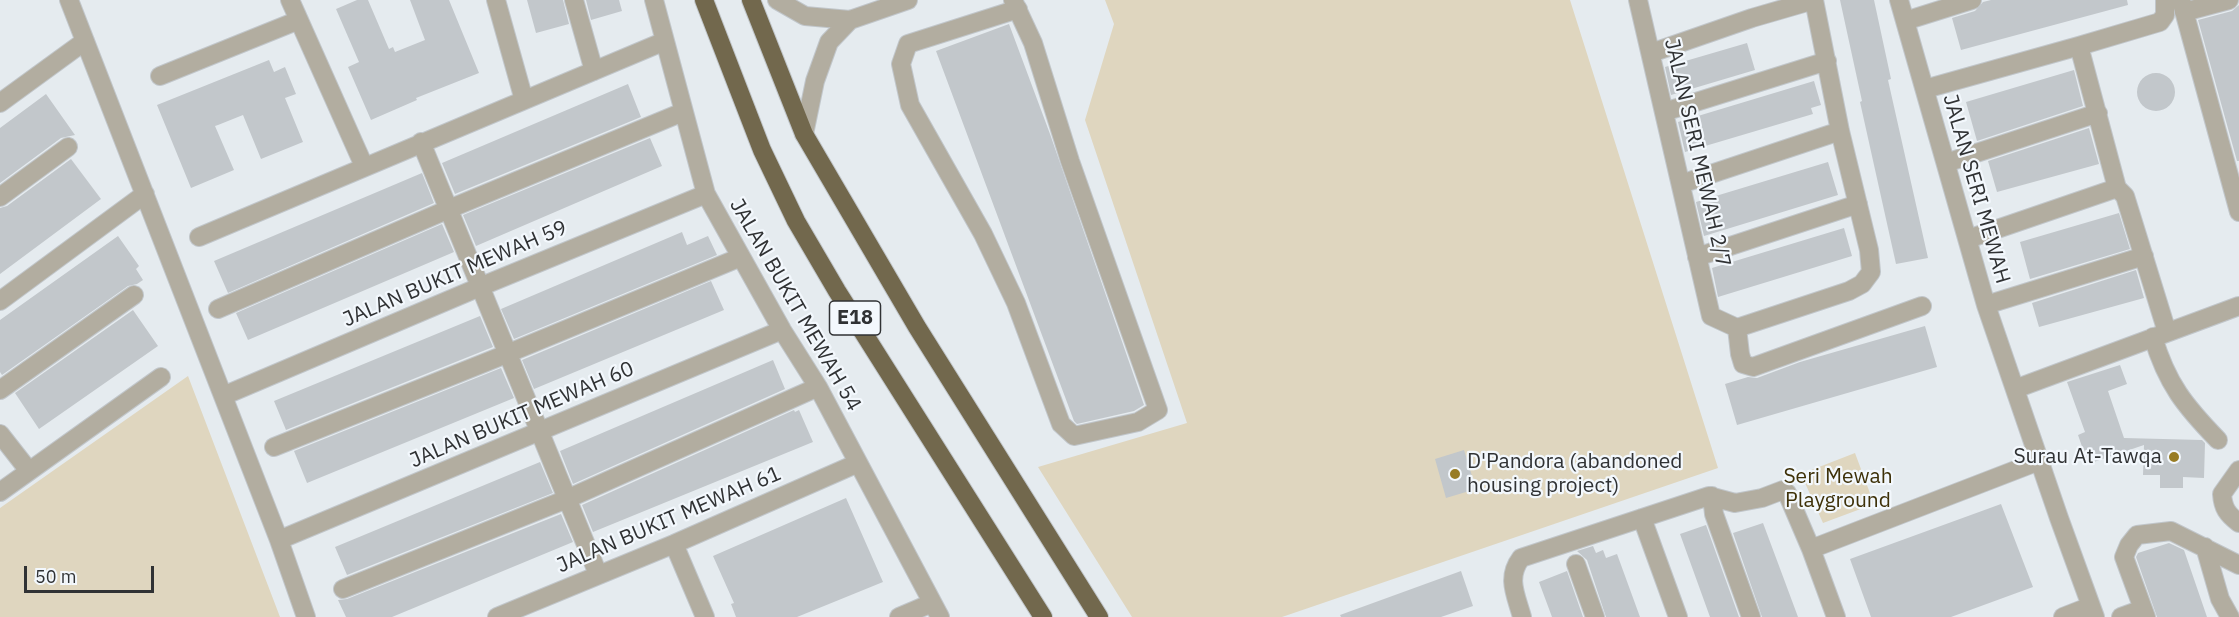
<!DOCTYPE html>
<style>
body{margin:0}
#map{position:relative;width:2239px;height:617px;overflow:hidden;background:#e5ebef;font-family:"IBM Plex Sans",sans-serif}
canvas{display:block}
.scale{position:absolute;left:24px;top:566px;width:130px;height:27px;box-sizing:border-box;border:3px solid #303234;border-top:0;padding-left:8px;font-size:18px;line-height:21px;white-space:nowrap;color:#303234;-webkit-text-stroke:4px #f3f8fd;paint-order:stroke}
</style>
<div id="map">
<canvas width="2239" height="617"></canvas>
<div class="scale">50 m</div>
</div>
<script>
const ctx = document.querySelector('canvas').getContext('2d');
ctx.lineJoin = 'round';
function fillPath(path, color) { ctx.fillStyle = color; ctx.fill(path, 'evenodd'); }
function stroke(path, color, width, dash) { ctx.strokeStyle = color; ctx.lineWidth = width; ctx.lineCap = dash ? 'butt' : 'round'; ctx.setLineDash(dash || []); ctx.stroke(path); }
function label(font, color, halo, rows, align = 'center') {
  ctx.font = font + ' "IBM Plex Sans",sans-serif'; ctx.lineWidth = 4.5; ctx.setLineDash([]); ctx.textBaseline = 'middle'; ctx.strokeStyle = halo; ctx.fillStyle = color; for (const [text, x, y, turn = 0] of rows) {
    ctx.save(); ctx.translate(x, y); ctx.rotate((+turn || 0) * Math.PI / 180); ctx.textAlign = isNaN(turn) ? turn : align; if (halo) ctx.strokeText(text, 0, 0); ctx.fillText(text, 0, 0); ctx.restore();
  }
}
const green = new Path2D(`
 M1105 0H1570L1718 468 1282 617H1132L1038 467 1187 423 1085 120 1114 24Z
 M188 376 280 617H0V508Z
 M1855 453 1874 504 1823 523 1801 474Z`);
const building = new Path2D(`
 M357 0H368L389 49 393 47 395 52 425 40 410 0H449L479 73 416 98 417 100 371 120 348 67 359 62 336 9Z
 M527 0H563L569 24 536 33Z
 M586 0H619L622 11 591 20Z
 M1840 0H1874L1891 79 1888 80 1928 258 1896 264 1860 102 1862 101Z
 M1991 0H2127L2128 5 1961 50 1952 18 1975 11 1983 2Z
 M2239 5V161H2237L2198 20 2232 11Z
 M1009 24 1050 134 1144 405 1134 411 1077 424 1074 421 936 51Z
 M1747 43 1755 70 1671 95 1665 67Z
 M269 60 274 72 285 67 296 94 285 98 303 142 261 159 243 115 218 125 215 126 234 170 191 188 157 105Z
 M2074 70 2083 106 1977 141 1966 102Z
 M2137 92a19 19 0 1 1 38 0a19 19 0 1 1-38 0Z
 M1814 81 1821 105 1811 108 1813 114 1685 152 1678 122Z
 M628 84 641 117 455 194 442 163Z
 M46 94 75 135 61 138 0 183V128Z
 M2089 128 2099 164 1997 192 1988 161Z
 M650 138 662 166 476 246 463 215Z
 M71 159 101 199 0 274V208L7 206Z
 M1828 162 1838 195 1704 236 1696 202Z
 M422 173 434 203 228 293 214 261Z
 M2119 213 2130 249 2030 279 2020 242Z
 M442 224 454 252 248 340 236 313Z
 M1844 228 1852 256 1718 297 1712 268Z
 M682 232 687 245 708 236 717 255 514 339 501 309Z
 M118 236 139 266 136 269 143 280 137 284 128 286 2 375 0 372V320Z
 M2136 270 2144 298 2039 327 2032 303Z
 M711 281 724 310 534 389 522 360Z
 M133 310 158 346 39 429 15 393Z
 M480 316 493 347 286 430 274 401Z
 M1925 326 1937 367 1737 425 1725 384 1748 377 1757 378 1800 362Z
 M773 360 785 389 573 484 560 451Z
 M2120 365 2127 384 2108 391 2124 438 2202 440 2205 443 2204 478 2183 477V488H2160V475H2143L2144 445 2088 464 2078 435 2085 432 2067 382Z
 M501 368 514 398 307 483 294 451Z
 M794 410 795 412 799 410 813 442 593 532 582 505Z
 M1464 450 1476 489 1446 498 1435 459Z
 M540 462 553 493 347 575 335 547Z
 M846 498 883 582 797 617H736L731 604 734 603 713 556Z
 M2001 504 2033 587 1951 617H1871L1850 559Z
 M561 514 573 542 392 617H346L338 600 347 599Z
 M1763 523 1785 582 1798 617H1762L1733 533Z
 M1706 525 1739 617H1710L1680 534Z
 M2169 543 2184 550 2207 617H2157L2136 557 2138 553Z
 M1593 546 1596 553 1603 550 1606 558 1617 554 1640 617H1606L1587 560 1577 551Z
 M1461 571 1473 606 1441 617H1341L1340 615Z
 M1567 571 1583 617H1552L1539 582Z`);
const minor = new Path2D(`
 M69 0 279 540 306 617
 M290 0 364 166
 M496 0 524 100
 M574 0 594 71
 M654 0 706 194 782 330 818 387 940 617
 M777 0 805 16 850 20 908 0
 M1013 0 1033 43 1070 161 1158 410 1138 422 1074 436 1061 424 1016 303 983 234 910 105 901 64 908 44 1018 9
 M1638 0 1711 316 1737 328 1849 291 1862 284 1871 272 1869 250 1840 131 1814 0 1752 18 1651 53
 M1899 0 1986 305 2059 518 2095 617
 M2181 0 2239 212
 M2184 12 2229 0
 M1905 21 1972 0
 M2079 46 2117 188 2125 196 2167 332
 M160 76 299 20
 M1925 89 2079 46 2160 22 2165 15V0
 M0 103 85 41
 M1664 112 1827 61
 M804 134 815 81 829 42 850 20
 M421 142 598 574
 M1946 163 2098 113
 M1681 184 1840 131
 M0 197 68 147
 M199 237 665 41
 M1968 239 2117 188
 M1697 257 1858 204
 M0 301 145 194
 M1986 305 2144 256
 M218 309 449 209 683 112
 M1737 328 1740 354 1743 364 1753 367 1922 306
 M2153 337C2167 384 2185 406 2218 440
 M2015 389 2239 306
 M0 390 134 295
 M223 396 482 286 706 194
 M0 434 29 471
 M274 447 509 353 741 257
 M2239 470 2222 494C2223 508 2227 514 2239 523
 M0 492 161 377
 M1712 496 1714 514 1751 617
 M1642 518 1678 617
 M279 540 782 330
 M674 544 705 617
 M2205 547 2220 599 2230 617
 M1811 549 2039 461
 M1576 564 1595 617
 M343 589 567 499 818 387
 M497 617 674 544 858 463
 M899 617 932 603
 M1522 617C1516 595 1506 578 1521 558L1709 496 1735 503 1762 498 1783 490 1787 493 1811 549 1836 617
 M2063 617 2091 606
 M2121 617 2143 609
 M2146 617 2124 557 2129 545 2137 535 2171 531 2239 565`);
const highway = new Path2D(`
 M704 0 762 150 796 221 837 291 1043 617
 M751 0 804 134 917 327 1099 617`);
const markers = [
 [2174,457,6,"#987c25"],
 [1455,474,6,"#987c25"]
];
const shields = [
 [855,318,51]
];
const shieldNames = [
 ["E18",855,318]
];
const streetNames = [
 ["JALAN SERI MEWAH 2/7",1697,153,77],
 ["JALAN SERI MEWAH",1976,189,74],
 ["JALAN BUKIT MEWAH 59",455,274,-23],
 ["JALAN BUKIT MEWAH 54",795,305,60],
 ["JALAN BUKIT MEWAH 60",522,415,-23],
 ["JALAN BUKIT MEWAH 61",669,520,-23]
];
const poiNames = [
 ["Surau At-Tawqa",2162,457],
 ["D'Pandora (abandoned",1467,462,"left"],
 ["housing project)",1467,486,"left"]
];
const parkNames = [
 ["Seri Mewah",1838,477],
 ["Playground",1838,501]
];
fillPath(green, '#dfd6bf');
fillPath(building, '#c2c7cb');
stroke(minor, '#c1c6ca', 20);
stroke(highway, '#c1c6ca', 20);
stroke(minor, '#b2ada0', 18);
stroke(highway, '#72684d', 18);
for (const [x, y, r, color] of markers) { const dot = new Path2D(); dot.arc(x, y, r, 0, 2 * Math.PI); ctx.fillStyle = color; ctx.fill(dot); stroke(dot, '#f3f8fd', 2); }
for (const [x, y, w] of shields) { const box = new Path2D(); box.roundRect(x - w / 2, y - 17, w, 34, 4.5); ctx.fillStyle = '#f3f8fd'; ctx.fill(box); stroke(box, '#303234', 1.5); }
label('bold 20px', '#303234', null, shieldNames);
label('21px', '#303234', '#f3f8fd', streetNames);
label('21px', '#303234', '#f3f8fd', poiNames, 'right');
label('21px', '#3e3109', '#f3f8fd', parkNames);
</script>
